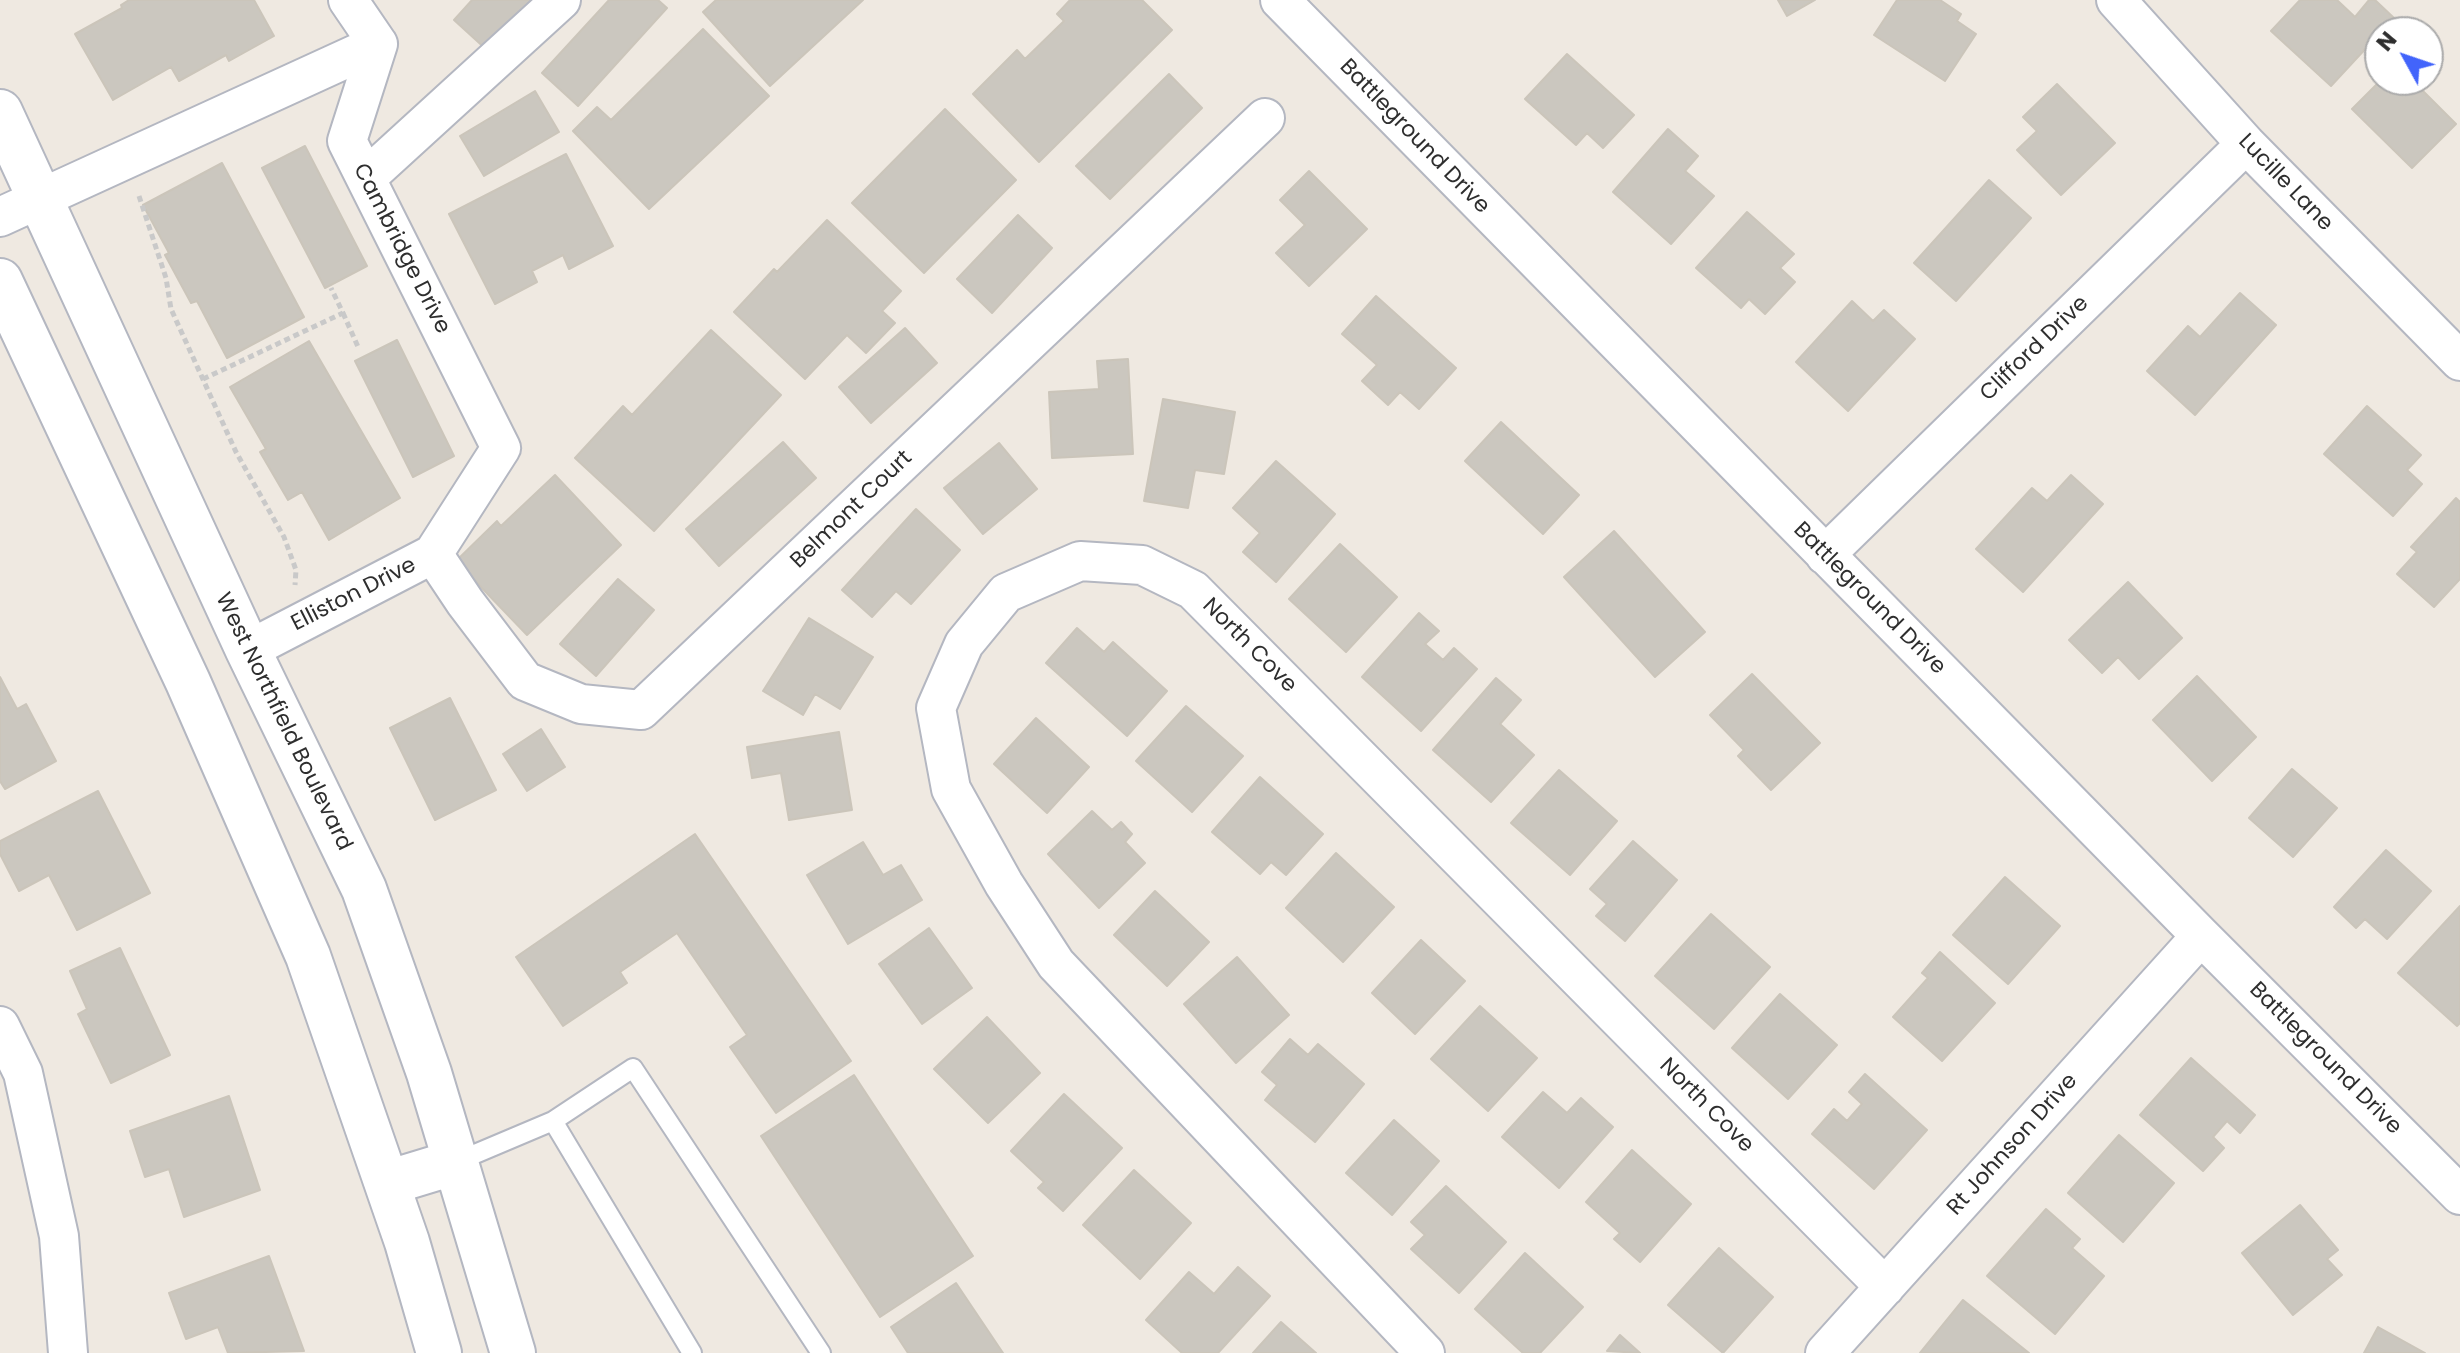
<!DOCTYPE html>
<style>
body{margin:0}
#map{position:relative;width:2460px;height:1353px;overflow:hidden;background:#efe9e1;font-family:Poppins,sans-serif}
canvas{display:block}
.north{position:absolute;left:2364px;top:16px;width:80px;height:80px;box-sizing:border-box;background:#fff;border:2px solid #ababab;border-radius:50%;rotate:310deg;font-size:22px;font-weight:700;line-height:32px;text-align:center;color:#2e2e2e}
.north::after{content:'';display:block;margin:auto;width:28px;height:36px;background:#4264fb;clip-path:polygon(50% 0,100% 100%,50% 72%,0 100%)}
</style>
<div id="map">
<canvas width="2460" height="1353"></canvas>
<div class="north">N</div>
</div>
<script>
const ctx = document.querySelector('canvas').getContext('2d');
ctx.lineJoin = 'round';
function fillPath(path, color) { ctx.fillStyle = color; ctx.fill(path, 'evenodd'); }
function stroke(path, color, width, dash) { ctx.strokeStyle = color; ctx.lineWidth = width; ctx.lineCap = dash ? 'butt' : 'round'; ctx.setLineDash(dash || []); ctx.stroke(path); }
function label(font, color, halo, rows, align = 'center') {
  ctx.font = font + ' Poppins,sans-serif'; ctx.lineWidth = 6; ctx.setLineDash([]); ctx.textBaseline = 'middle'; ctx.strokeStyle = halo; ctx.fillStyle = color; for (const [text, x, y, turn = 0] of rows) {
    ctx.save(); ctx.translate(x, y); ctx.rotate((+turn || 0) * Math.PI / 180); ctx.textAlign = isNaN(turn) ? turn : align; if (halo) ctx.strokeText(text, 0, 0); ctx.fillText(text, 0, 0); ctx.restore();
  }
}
const building = new Path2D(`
 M129 0H254L274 36 229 61 226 55 179 81 171 67 113 100 75 34 122 8 121 5Z
 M472 0H535L488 51 454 20Z
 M609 0H658L667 8 578 106 542 73Z
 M716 0H863L770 86 703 12Z
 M1070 0H1142L1172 30 1039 162 973 94 1017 50 1025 59 1064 21 1057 14Z
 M1778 0H1815L1787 16Z
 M1897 0H1940L1961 14 1957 21 1976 34 1945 81 1874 35Z
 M2300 0H2337L2355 17 2369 0H2375L2394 18 2331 86 2271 31Z
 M703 29 769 96 649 209 573 131 597 107 611 120Z
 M1567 54 1634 115 1603 148 1587 133 1576 145 1525 99Z
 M1169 74 1202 108 1110 199 1076 166Z
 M2381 80H2412L2456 124 2412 168 2352 109Z
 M2057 84 2115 143 2061 195 2017 150 2037 131 2023 117Z
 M535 91 559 132 484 176 460 136Z
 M945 109 1016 180 924 273 852 203Z
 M1668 129 1698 156 1685 171 1714 196 1671 244 1613 192Z
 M305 146 367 266 325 288 262 168Z
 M566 154 613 246 569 269 563 255 532 271 537 282 495 304 449 214Z
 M222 163 304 317 227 358 197 301 191 303 165 255 169 253 143 205Z
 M1309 171 1367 229 1309 286 1276 253 1305 225 1280 200Z
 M1989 180 2031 218 1956 301 1914 263Z
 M1747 212 1794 254 1780 268 1795 282 1765 314 1749 299 1741 308 1696 268Z
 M1018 215 1052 248 992 313 957 279Z
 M827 220 901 291 882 311 895 323 866 353 847 335 805 379 734 312 774 269 777 272Z
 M2240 293 2276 325 2195 415 2147 371 2188 326 2200 337Z
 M1376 296 1456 368 1419 409 1400 392 1388 405 1362 381 1377 365 1342 334Z
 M1852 301 1873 321 1884 310 1915 339 1848 411 1796 362Z
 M905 328 937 363 871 423 839 387Z
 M711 330 781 395 654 531 575 458 623 406 632 415Z
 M397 340 454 456 413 477 355 361Z
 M309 341 400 498 329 540 302 492 288 500 260 452 266 449 230 387Z
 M1128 359 1133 454 1052 458 1049 392 1099 389 1097 361Z
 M1163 399 1235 412 1224 474 1195 470 1188 508 1144 501Z
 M2367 406 2421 455 2407 470 2422 484 2393 516 2324 454Z
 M1501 422 1579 495 1543 534 1465 461Z
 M783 442 816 478 719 566 686 529Z
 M999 443 1037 489 983 534 944 488Z
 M1276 461 1335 514 1276 582 1243 552 1260 533 1233 508Z
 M555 475 621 545 527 635 456 561 497 521 501 526Z
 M2071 475 2103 504 2023 592 1976 549 2032 488 2047 501Z
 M2456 498 2460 502V579L2434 607 2397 574 2417 552 2411 547Z
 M916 509 960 550 911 604 896 591 872 617 842 590Z
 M1614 531 1705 632 1655 677 1564 577Z
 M1340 544 1397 597 1346 652 1289 599Z
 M618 579 654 610 596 676 560 644Z
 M2128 582 2182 638 2139 679 2118 657 2102 673 2069 640Z
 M1419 613 1439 631 1425 644 1443 660 1454 648 1477 669 1421 731 1362 677Z
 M809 618 873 657 840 709 815 694 803 715 763 691Z
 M1077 628 1104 652 1113 642 1167 691 1127 736 1046 663Z
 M1752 674 1820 743 1771 790 1738 756 1744 750 1710 715Z
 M2197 676 2256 737 2212 781 2153 720Z
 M0 677 17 709 26 704 56 761 5 789 0 781Z
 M1496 678 1521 700 1500 724 1534 755 1491 802 1433 750Z
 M450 698 496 790 435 820 390 728Z
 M1186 706 1243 756 1192 812 1136 761Z
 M1036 718 1089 767 1047 813 994 764Z
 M541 729 565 767 527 791 503 754Z
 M839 732 852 810 789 820 781 773 752 778 747 747Z
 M2292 769 2337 808 2293 857 2249 818Z
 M1559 770 1617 821 1570 875 1511 823Z
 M1260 777 1323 834 1286 875 1271 862 1260 874 1212 832Z
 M98 791 150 893 77 930 49 875 19 891 0 854V841Z
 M1092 811 1112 830 1121 822 1132 834 1125 842 1145 863 1099 908 1048 854Z
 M695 834 851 1061 776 1113 730 1047 747 1035 677 933 620 972 627 983 563 1026 516 957Z
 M1633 841 1677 880 1625 941 1596 916 1607 904 1590 889Z
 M863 842 883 875 901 865 922 900 848 944 807 875Z
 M2386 850 2431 891 2387 939 2365 919 2356 928 2334 907Z
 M1336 853 1394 907 1343 962 1286 908Z
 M2005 877 2060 926 2008 984 1953 935Z
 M1155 891 1209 942 1167 986 1114 935Z
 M2460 906V1023L2457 1026 2398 973Z
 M1711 914 1770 967 1714 1029 1655 976Z
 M929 928 972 988 922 1024 879 964Z
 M1421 940 1465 981 1415 1034 1372 993Z
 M120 948 170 1055 111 1083 78 1014 87 1009 70 971Z
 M1940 952 1995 1003 1942 1061 1893 1017 1928 978 1922 973Z
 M1237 957 1289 1015 1236 1063 1184 1004Z
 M1780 994 1837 1045 1788 1099 1732 1048Z
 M1480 1006 1537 1058 1488 1111 1431 1059Z
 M987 1017 1040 1073 988 1123 934 1069Z
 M1290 1039 1308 1055 1318 1044 1364 1084 1315 1142 1265 1100 1277 1085 1262 1072Z
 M2191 1058 2255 1115 2240 1133 2227 1121 2213 1137 2224 1148 2203 1171 2140 1115Z
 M1865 1074 1927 1130 1874 1189 1812 1134 1834 1109 1847 1121 1862 1104 1849 1092Z
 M854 1075 973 1256 880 1317 761 1136Z
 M1543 1092 1567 1113 1581 1098 1613 1127 1559 1188 1502 1137Z
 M1064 1094 1122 1148 1063 1211 1038 1188 1044 1182 1011 1151Z
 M229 1096 260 1190 184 1217 169 1169 145 1177 130 1131Z
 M1394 1120 1439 1161 1392 1215 1346 1173Z
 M2119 1135 2174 1183 2123 1242 2068 1193Z
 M1632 1150 1691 1204 1640 1262 1614 1239 1620 1233 1586 1202Z
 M1134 1170 1191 1223 1140 1279 1083 1225Z
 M1446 1186 1506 1242 1459 1293 1411 1249 1425 1235 1411 1222Z
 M2300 1205 2338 1250 2327 1259 2342 1275 2293 1315 2242 1253Z
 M2046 1209 2080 1239 2072 1248 2104 1276 2055 1334 1987 1276Z
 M1719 1248 1773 1297 1723 1353 1668 1305Z
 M1525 1253 1583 1307 1540 1353H1523L1475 1309Z
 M269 1256 304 1351 228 1353 218 1327 186 1339 169 1293Z
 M1238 1267 1270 1296 1218 1353H1182L1146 1320 1189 1272 1214 1294Z
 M956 1283 1003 1353H908L891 1327Z
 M1963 1300 2029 1353H1920Z
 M1281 1322 1316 1353H1253Z
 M2378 1327 2425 1353H2364Z
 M1620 1335 1640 1353 1607 1351Z`);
const path = new Path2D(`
 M139 196 166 278 171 309 236 452 284 537 296 570 295 585
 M343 313 359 349
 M203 379 343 313 331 288`);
const lane = new Path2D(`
 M553 1121 692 1353
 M456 1162 553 1121 633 1068 821 1353`);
const street = new Path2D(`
 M1280 0 2201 936 2460 1195
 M2116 0 2246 144 2460 361
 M366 178 561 0
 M0 217 378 44
 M433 554 465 602 525 681 581 704 641 710 1265 118
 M1825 555 2246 144
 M248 650 433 554 501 448 347 141 378 44 348 0
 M0 1026 23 1073 59 1236 68 1353
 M1425 1353 1056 964 1004 884 951 789 936 708 964 644 1006 593 1080 561 1142 565 1193 590 1885 1287
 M1825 1353 2201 936`);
const secondary = new Path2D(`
 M0 112 248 650 364 889 429 1073 513 1353
 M0 281 188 682 308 956 407 1242 439 1353
 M387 1183 456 1162`);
const streetNames = [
 ["Battleground Drive",1414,137,46],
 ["Lucille Lane",2285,183,46],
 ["Cambridge Drive",401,249,63],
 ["Clifford Drive",2035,349,-44],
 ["Belmont Court",852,510,-44],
 ["Elliston Drive",354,595,-27],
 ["Battleground Drive",1869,599,45],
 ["North Cove",1249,646,45],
 ["West Northfield Boulevard",283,722,64],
 ["Battleground Drive",2325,1059,45],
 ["North Cove",1706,1106,45],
 ["Rt Johnson Drive",2013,1145,-48]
];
fillPath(building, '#cbc7bf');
stroke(building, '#cbc5ba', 2);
stroke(lane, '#b4b7c1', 22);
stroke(street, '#b4b7c1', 42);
stroke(secondary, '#b4b7c1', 48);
stroke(path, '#c9c9c9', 5, [6, 4]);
stroke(lane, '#fff', 18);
stroke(street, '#fff', 38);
stroke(secondary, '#fff', 44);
label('22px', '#2e2e2e', '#fff', streetNames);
</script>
